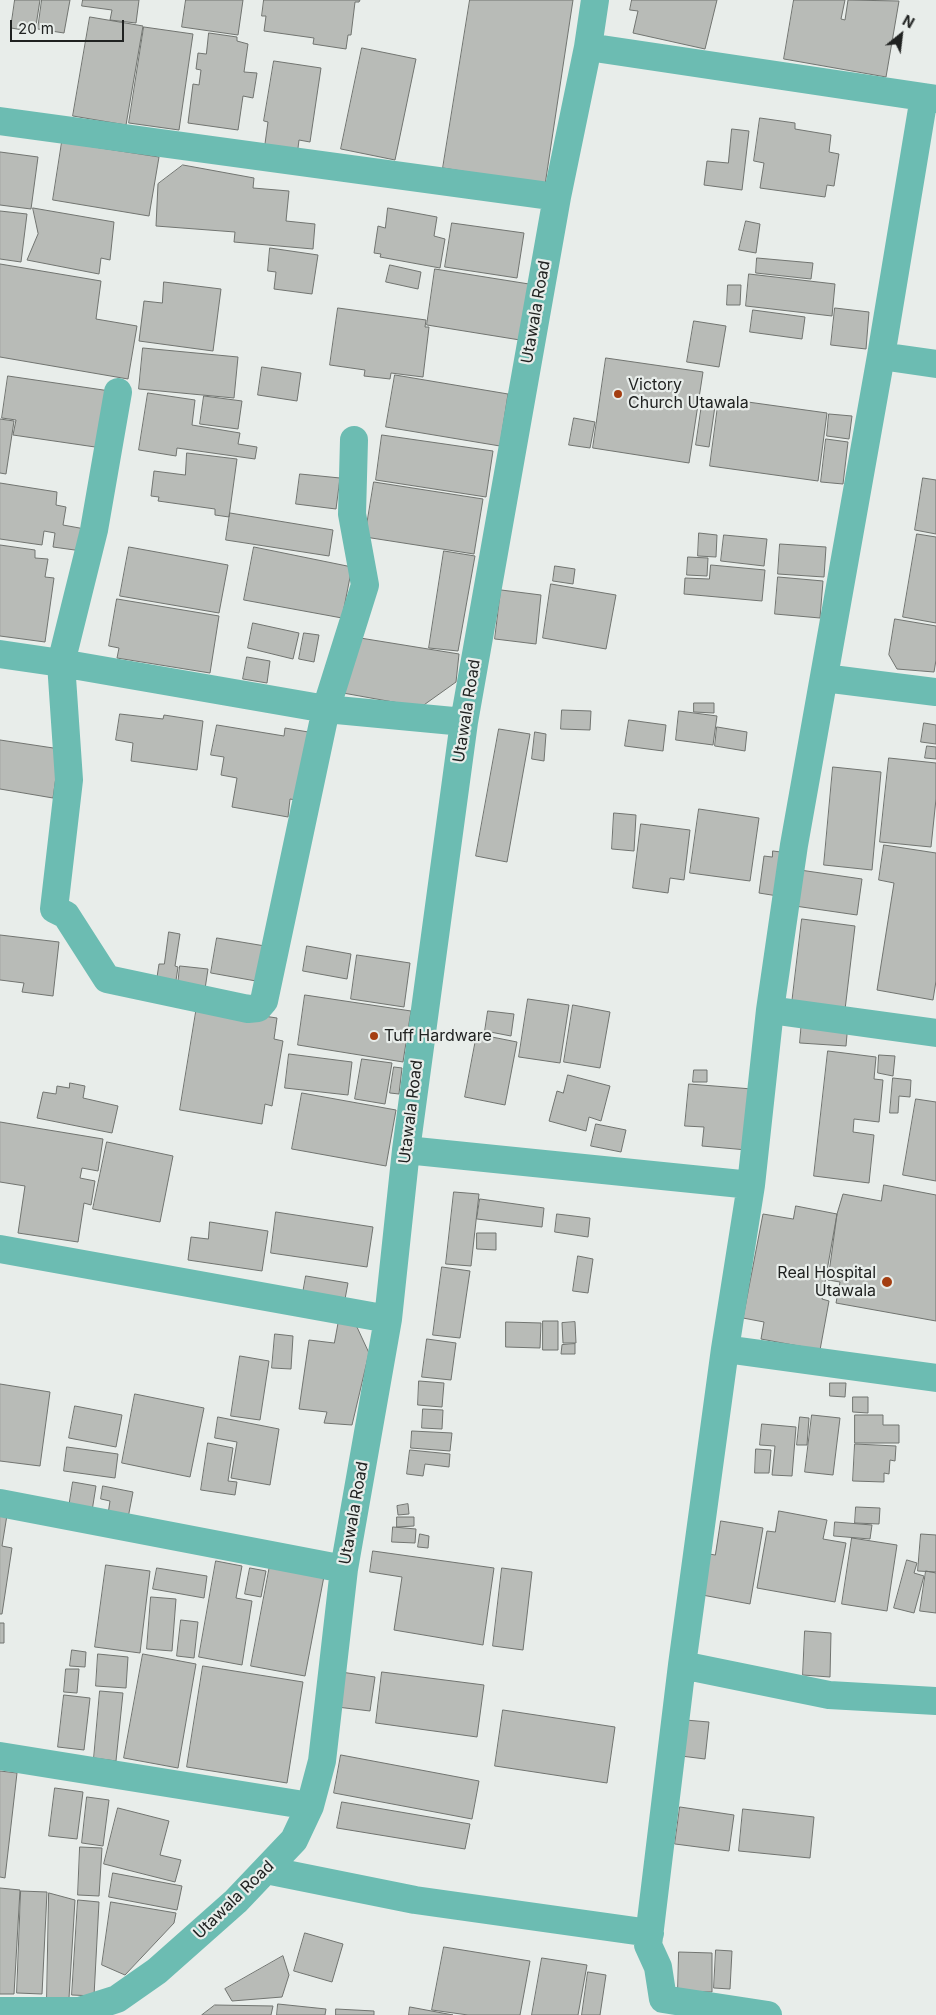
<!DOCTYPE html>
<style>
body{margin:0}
#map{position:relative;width:936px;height:2015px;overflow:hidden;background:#e8edea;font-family:Inter,sans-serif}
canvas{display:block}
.north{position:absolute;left:876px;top:10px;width:50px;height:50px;-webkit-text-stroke:4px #e8edea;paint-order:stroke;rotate:29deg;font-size:14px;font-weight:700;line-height:20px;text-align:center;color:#202221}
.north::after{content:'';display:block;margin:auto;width:18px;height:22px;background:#202221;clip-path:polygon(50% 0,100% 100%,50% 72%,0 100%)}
.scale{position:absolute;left:10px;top:20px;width:114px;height:22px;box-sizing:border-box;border:2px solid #202221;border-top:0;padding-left:6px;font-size:15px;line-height:18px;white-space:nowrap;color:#202221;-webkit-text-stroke:4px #e8edea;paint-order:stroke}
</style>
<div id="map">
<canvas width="936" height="2015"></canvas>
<div class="north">N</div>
<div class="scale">20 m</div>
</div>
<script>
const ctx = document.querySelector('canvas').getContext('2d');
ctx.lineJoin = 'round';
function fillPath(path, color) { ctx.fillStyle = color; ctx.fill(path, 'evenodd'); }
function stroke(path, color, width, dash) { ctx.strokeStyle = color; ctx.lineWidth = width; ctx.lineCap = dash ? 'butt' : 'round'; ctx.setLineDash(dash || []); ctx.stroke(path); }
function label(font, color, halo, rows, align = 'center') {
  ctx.font = font + ' Inter,sans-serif'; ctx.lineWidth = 4.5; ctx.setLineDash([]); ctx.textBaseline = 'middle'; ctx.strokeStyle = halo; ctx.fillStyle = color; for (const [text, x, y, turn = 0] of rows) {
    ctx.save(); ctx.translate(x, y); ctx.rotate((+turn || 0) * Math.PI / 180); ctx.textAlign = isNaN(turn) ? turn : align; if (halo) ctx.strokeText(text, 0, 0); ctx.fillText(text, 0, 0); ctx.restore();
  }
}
const building = new Path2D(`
 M15 0H40L35 32 11 28Z
 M42 0H70L64 33 38 29Z
 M83 0H139L136 23 110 20 112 10 82 6Z
 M186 0H243L238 35 182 27Z
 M264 0H360L359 2H355L351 35H348L346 49 313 44 314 38 264 31 266 16H262Z
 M470 0H573L545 185 443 168Z
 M632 0H717L705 49 633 33 638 11 630 10Z
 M794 0H845L841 19 845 20 848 0 899 1 886 77 784 59Z
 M90 17 143 26 126 125 73 116Z
 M144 27 193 34 179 130 129 123Z
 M209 33 237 37V41L248 44 244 72 257 73 253 98 243 96 238 130 188 123 193 84 199 85 201 70 196 69 198 53 206 54Z
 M362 48 416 59 395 160 341 149Z
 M274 61 321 68 310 142 299 140 297 156 264 151 268 122 264 121Z
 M760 118 795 123V129L831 135 829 152 839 154 834 186 827 185 825 197 760 188 764 163 754 161Z
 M732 129 749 131 742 190 704 185 707 161 728 163Z
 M62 142 159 157 149 216 53 200Z
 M0 152 38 157 31 209 0 205Z
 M183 165 254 178 253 188 289 191 286 221 315 224 313 249 234 242 235 232 156 226 158 184Z
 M33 208 114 222 110 260 101 258 99 274 27 260 38 234Z
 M388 208 437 217 434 236 445 239 440 268 380 257 381 254 374 253 378 226 385 228Z
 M0 211 27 214 21 262 0 259Z
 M746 221 760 224 756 253 739 250Z
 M452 223 524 233 517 278 445 267Z
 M270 248 318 255 312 294 274 289 276 272 268 271Z
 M757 258 813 263 811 279 756 273Z
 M0 264 101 281 96 319 137 326 128 379 0 357Z
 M390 265 421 272 418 289 386 282Z
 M435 269 529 284 520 340 427 325Z
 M749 274 835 284 832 316 746 306Z
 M164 282 221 289 213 351 139 341 144 301 162 303Z
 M728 285H741L740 305H727Z
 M338 308 426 320 425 327H429L423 377 391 373 390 379 364 376 365 370 330 365Z
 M835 308 869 312 866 349 831 345Z
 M753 310 805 317 802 339 750 332Z
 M694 321 726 326 719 367 687 362Z
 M143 348 238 357 234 398 139 389Z
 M606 358 703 372 689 463 593 448Z
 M262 367 301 373 297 401 258 395Z
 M395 375 508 394 500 446 386 427Z
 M8 376 110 391 102 448 13 435 16 420 2 418Z
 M148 393 195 400 192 425 240 433 238 444 257 447 255 459 177 448 176 456 139 450Z
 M204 396 242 401 238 429 200 424Z
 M719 398 827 413 818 481 710 466Z
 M702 404 715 406 709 447 696 445Z
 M829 414 852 416 849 439 827 436Z
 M574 418 595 422 590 448 569 445Z
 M0 419 14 421 6 474 0 473Z
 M382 435 493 451 486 497 376 480Z
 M826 439 848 442 843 484 821 482Z
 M187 453 237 459 229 517 215 515V509L158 501 159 497 151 496 154 471 185 475Z
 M300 474 340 478 336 509 296 504Z
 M923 478 936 480V534L915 530Z
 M374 482 483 499 474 554 365 537Z
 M0 483 57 492 56 505 66 507 63 525 85 529 82 551 53 547 55 533 44 531 42 545 0 539Z
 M230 513 333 530 329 556 226 540Z
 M699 533 717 535 716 557 698 556Z
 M917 534 936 537V623L903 617Z
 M724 535 767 539 764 566 721 561Z
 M780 544 826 547 824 577 778 574Z
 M0 545 35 550V558L48 559 45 577 54 578 45 642 0 636Z
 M129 547 228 565 219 613 120 596Z
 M254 547 352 567 342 618 244 600Z
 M444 551 475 556 458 651 429 648Z
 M688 557 708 558 707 576 687 575Z
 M711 565 765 570 762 601 684 594 685 578 709 579Z
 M555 566 575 569 573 584 553 581Z
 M778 577 823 581 820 618 775 614Z
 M551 584 616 595 606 649 543 638Z
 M501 590 541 595 536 644 495 639Z
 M117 599 219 616 210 673 117 658 119 648 109 646Z
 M895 619 936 626V660L934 672 897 669 889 655Z
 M253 623 299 633 293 659 248 648Z
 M304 633 319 635 314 662 299 659Z
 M354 637 459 654 456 682 421 707 343 693Z
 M247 657 270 661 267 683 243 679Z
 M694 703H714V713L694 712Z
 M562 710 591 711 590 730 561 729Z
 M679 711 717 716 713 745 676 740Z
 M120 714 163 719 164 715 203 721 197 770 131 761 133 743 116 740Z
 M629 720 666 725 663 751 625 746Z
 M924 723 936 725V744L921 742Z
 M217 725 284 736 285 728 314 733 302 801 290 799 288 817 232 807 237 778 221 775 224 757 211 755Z
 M717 727 747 732 745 751 715 746Z
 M499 729 530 734 507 862 476 856Z
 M535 732 546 734 544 761 532 759Z
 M0 740 60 749 53 798 0 789Z
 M927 746 936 747V759L925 758Z
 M889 758 936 763V799L931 847 880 842Z
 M833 767 881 772 872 870 824 865Z
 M699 809 759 818 750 881 690 873Z
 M614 813 636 815 634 851 612 849Z
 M641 824 690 830 684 880 670 878 668 893 633 888Z
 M884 845 936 853V981L933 1000 877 990 894 883 879 880Z
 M773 851 788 853 784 897 759 893 764 856 772 857Z
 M793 869 862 879 857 915 788 905Z
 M802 919 855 926 844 1018 791 1012Z
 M169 932 180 934 175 966 178 967 175 987 156 984 159 964H164Z
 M0 935 59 942 53 996 22 992 24 983 0 980Z
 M217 938 271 947 256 981 211 973Z
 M307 946 351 954 347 979 303 971Z
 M357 955 410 963 404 1007 351 999Z
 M180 966 208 969 205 989 178 985Z
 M305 995 411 1011 403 1062 298 1045Z
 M528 999 569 1005 560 1063 519 1057Z
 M573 1005 610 1012 600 1068 564 1062Z
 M197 1006 277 1018 274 1039 283 1041 272 1106 265 1104 262 1124 180 1110Z
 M488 1011 514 1014 511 1036 485 1031Z
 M802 1020 848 1023 846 1046 800 1043Z
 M477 1034 517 1042 505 1105 465 1097Z
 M828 1051 876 1057 874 1079 883 1080 879 1122 854 1119 853 1132 874 1135 869 1183 814 1176Z
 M289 1054 352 1062 348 1095 285 1088Z
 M879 1055 895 1056 893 1076 878 1073Z
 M362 1059 392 1063 385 1104 355 1099Z
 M394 1067 402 1068 399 1094 390 1093Z
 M694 1070H707V1082H693Z
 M568 1075 610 1086 601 1121 589 1117 586 1131 549 1121 557 1091 563 1093Z
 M893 1078 911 1080 910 1097 899 1096 898 1113H890Z
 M70 1083 85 1086 83 1098 118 1106 112 1133 37 1118 43 1092 56 1094 57 1086 69 1088Z
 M689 1084 752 1089 747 1150 702 1146 704 1127 685 1126Z
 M302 1093 396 1110 386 1166 292 1149Z
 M916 1099 936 1102V1181L903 1175Z
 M0 1122 103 1139 98 1171 82 1168 80 1178 95 1181 91 1205 84 1203 78 1242 18 1233 25 1186 0 1182Z
 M596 1124 626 1130 621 1152 591 1146Z
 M107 1142 173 1156 160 1222 93 1209Z
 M884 1185 936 1195V1321L836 1303 840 1282 828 1280 837 1214 843 1194 881 1201Z
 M454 1192 479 1194 471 1266 446 1264Z
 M480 1199 544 1208 542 1227 477 1219Z
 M796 1206 837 1214 822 1299 829 1301 820 1350 761 1339 764 1322 743 1318 763 1214 793 1219Z
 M276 1212 373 1227 367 1267 271 1253Z
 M557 1214 590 1218 588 1237 555 1232Z
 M210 1222 268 1231 262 1271 188 1260 191 1237 208 1239Z
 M477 1233H496V1250L477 1249Z
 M578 1256 593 1259 588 1293 573 1291Z
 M442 1267 470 1271 460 1338 433 1335Z
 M306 1276 348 1283 345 1299 303 1293Z
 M339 1320 356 1325 369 1353 352 1425 324 1423 327 1412 299 1409 309 1340 334 1343Z
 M543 1321H558V1350H543Z
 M506 1322 541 1323 540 1348 506 1347Z
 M575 1322 576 1343H563L562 1323Z
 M275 1334 293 1336 291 1369 272 1368Z
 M427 1339 456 1343 451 1380 422 1377Z
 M575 1344V1354H561L562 1345Z
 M240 1356 269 1361 260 1420 231 1416Z
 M419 1381 444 1383 442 1407 418 1405Z
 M830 1383H846L845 1397 830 1396Z
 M0 1384 50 1392 40 1466 0 1461Z
 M135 1394 204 1408 190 1477 122 1463Z
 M853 1397H868V1413L853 1412Z
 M75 1406 122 1415 116 1447 69 1438Z
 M423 1409 443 1410 442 1429 422 1428Z
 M812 1415 840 1418 833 1475 805 1472Z
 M855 1415H883V1425H899V1443H855Z
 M218 1417 279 1429 270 1485 231 1478 237 1442 215 1438Z
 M800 1417 809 1418 807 1445H797Z
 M762 1424 796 1427 792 1476 772 1475 775 1446 760 1445Z
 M412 1431 452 1433 450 1451 411 1448Z
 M208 1443 233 1448 228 1481 237 1482 235 1495 201 1490Z
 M855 1444 896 1446 895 1461 890 1460 889 1474 884 1473V1482L853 1481Z
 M67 1447 118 1454 115 1478 64 1471Z
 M756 1449 771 1450 769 1473H755Z
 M410 1450 450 1454 449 1467 425 1464 423 1476 407 1474Z
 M73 1482 96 1486 92 1511 69 1507Z
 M103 1486 133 1492 128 1518 108 1514 110 1501 101 1499Z
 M408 1504 409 1514 398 1515 397 1506Z
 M856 1507 880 1508 879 1524 855 1523Z
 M779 1511 827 1520 823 1539 846 1543 835 1602 757 1588 767 1531 775 1532Z
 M0 1514 7 1515 2 1546 12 1548 2 1614H0Z
 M397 1517H414V1526L397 1527Z
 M721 1521 763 1528 750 1604 697 1594 704 1553 715 1555Z
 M835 1522 872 1525 870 1539 834 1536Z
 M393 1527 416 1529 415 1543 392 1542Z
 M420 1534 429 1536 428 1548 418 1547Z
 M921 1534 936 1535V1572L918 1571Z
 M852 1538 897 1545 887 1611 842 1604Z
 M373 1551 494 1568 483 1645 394 1630 402 1577 370 1572Z
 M271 1560 325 1571 305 1676 251 1666Z
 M907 1560 917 1563 914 1573 924 1576 914 1613 894 1608Z
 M216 1561 242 1566 236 1598 252 1601 242 1665 199 1657Z
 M106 1565 150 1571 140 1653 95 1647Z
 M157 1568 207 1576 204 1598 153 1589Z
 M250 1568 266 1571 261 1597 245 1594Z
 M502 1568 532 1572 523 1650 493 1646Z
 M926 1571 936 1573V1613L920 1611Z
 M151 1597 176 1599 172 1651 147 1649Z
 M181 1620 198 1622 194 1658 177 1656Z
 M0 1623H4V1643H0Z
 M805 1631 831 1633 830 1677 803 1675Z
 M72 1650 86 1652 85 1667 70 1666Z
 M98 1654 128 1657 126 1688 96 1686Z
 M143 1654 196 1664 178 1768 124 1758Z
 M203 1666 303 1682 287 1783 187 1767Z
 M66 1669H79L77 1693 64 1692Z
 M341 1672 375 1677 370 1711 337 1707Z
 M382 1672 484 1685 477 1737 376 1723Z
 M100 1691 123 1693 116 1761 94 1758Z
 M64 1695 90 1698 84 1750 58 1747Z
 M503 1710 615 1727 607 1783 495 1766Z
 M685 1720 709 1722 705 1759 681 1756Z
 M341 1755 479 1781 472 1819 334 1793Z
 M0 1771 17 1773 5 1878 0 1877Z
 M55 1788 83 1792 77 1839 49 1836Z
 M87 1797 109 1800 103 1846 82 1843Z
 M342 1802 470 1824 465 1849 337 1828Z
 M680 1807 734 1815 729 1851 675 1844Z
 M118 1808 169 1821 160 1855 181 1860 175 1882 104 1864Z
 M743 1809 814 1817 810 1858 739 1851Z
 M80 1847 102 1848 99 1896 78 1895Z
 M113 1873 182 1886 177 1910 109 1897Z
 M0 1888 20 1890 14 1994H0Z
 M21 1891 47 1892 42 1994 17 1993Z
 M49 1893 75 1900 69 1998H47Z
 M78 1900 99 1902 94 1996 72 1995Z
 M111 1902 176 1913 174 1923 125 1975 102 1965Z
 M305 1933 343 1944 332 1982 294 1971Z
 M444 1947 530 1961 520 2015H468L432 2010Z
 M716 1950 732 1951 730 1989 714 1988Z
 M679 1952 712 1953V1992L678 1991Z
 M283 1956 289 1975 282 1997 232 2001 225 1989Z
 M542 1958 587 1965 578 2015H532Z
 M588 1972 606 1975 600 2015H582Z
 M278 2004 326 2009 325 2015H277Z
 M215 2005 273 2006 271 2015H202Z
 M410 2007 453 2015H409Z
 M336 2009 374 2011V2015H336Z`);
const minor = new Path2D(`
 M588 47 936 99
 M0 121 557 197
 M881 356 936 364
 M118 392 94 530 61 663 69 780 54 909 66 915 107 979 248 1009 258 1008 264 1001 326 709 365 585 352 514 354 440
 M0 654 61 663 326 709 464 722
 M824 678 936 692
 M770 1010 936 1033
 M406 1150 751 1185
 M0 1249 388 1319
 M725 1349 936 1378
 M0 1503 344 1569
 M682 1665 829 1695 936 1701
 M0 1756 310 1806
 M266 1870 415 1900 650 1933
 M0 2011H79L117 1999 157 1971 236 1901 294 1840 310 1806 322 1761 344 1569 388 1319 406 1150 464 722 557 197 588 47 595 0
 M768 2015 663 1999 658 1967 648 1945 682 1665 725 1349 751 1185 770 1010 794 845 881 356 924 97`);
const markers = [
 [618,394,5,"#a43e11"],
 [374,1036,5,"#a43e11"],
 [887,1282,6,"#a43e11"]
];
const streetNames = [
 ["Utawala Road",536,312,-80],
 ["Utawala Road",467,711,-81],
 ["Utawala Road",411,1112,-83],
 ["Utawala Road",354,1513,-80],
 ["Utawala Road",234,1900,-44]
];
const poiNames = [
 ["Victory",628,385],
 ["Church Utawala",628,403],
 ["Tuff Hardware",384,1036],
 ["Real Hospital",876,1273,"right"],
 ["Utawala",876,1291,"right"]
];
fillPath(building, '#b8bbb7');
stroke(building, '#717470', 1);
stroke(minor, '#6cbcb2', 28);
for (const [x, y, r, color] of markers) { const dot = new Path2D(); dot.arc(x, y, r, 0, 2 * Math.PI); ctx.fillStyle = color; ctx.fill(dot); stroke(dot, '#e8edea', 2); }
label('16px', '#202221', '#e8edea', streetNames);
label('16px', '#202221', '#e8edea', poiNames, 'left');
</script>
